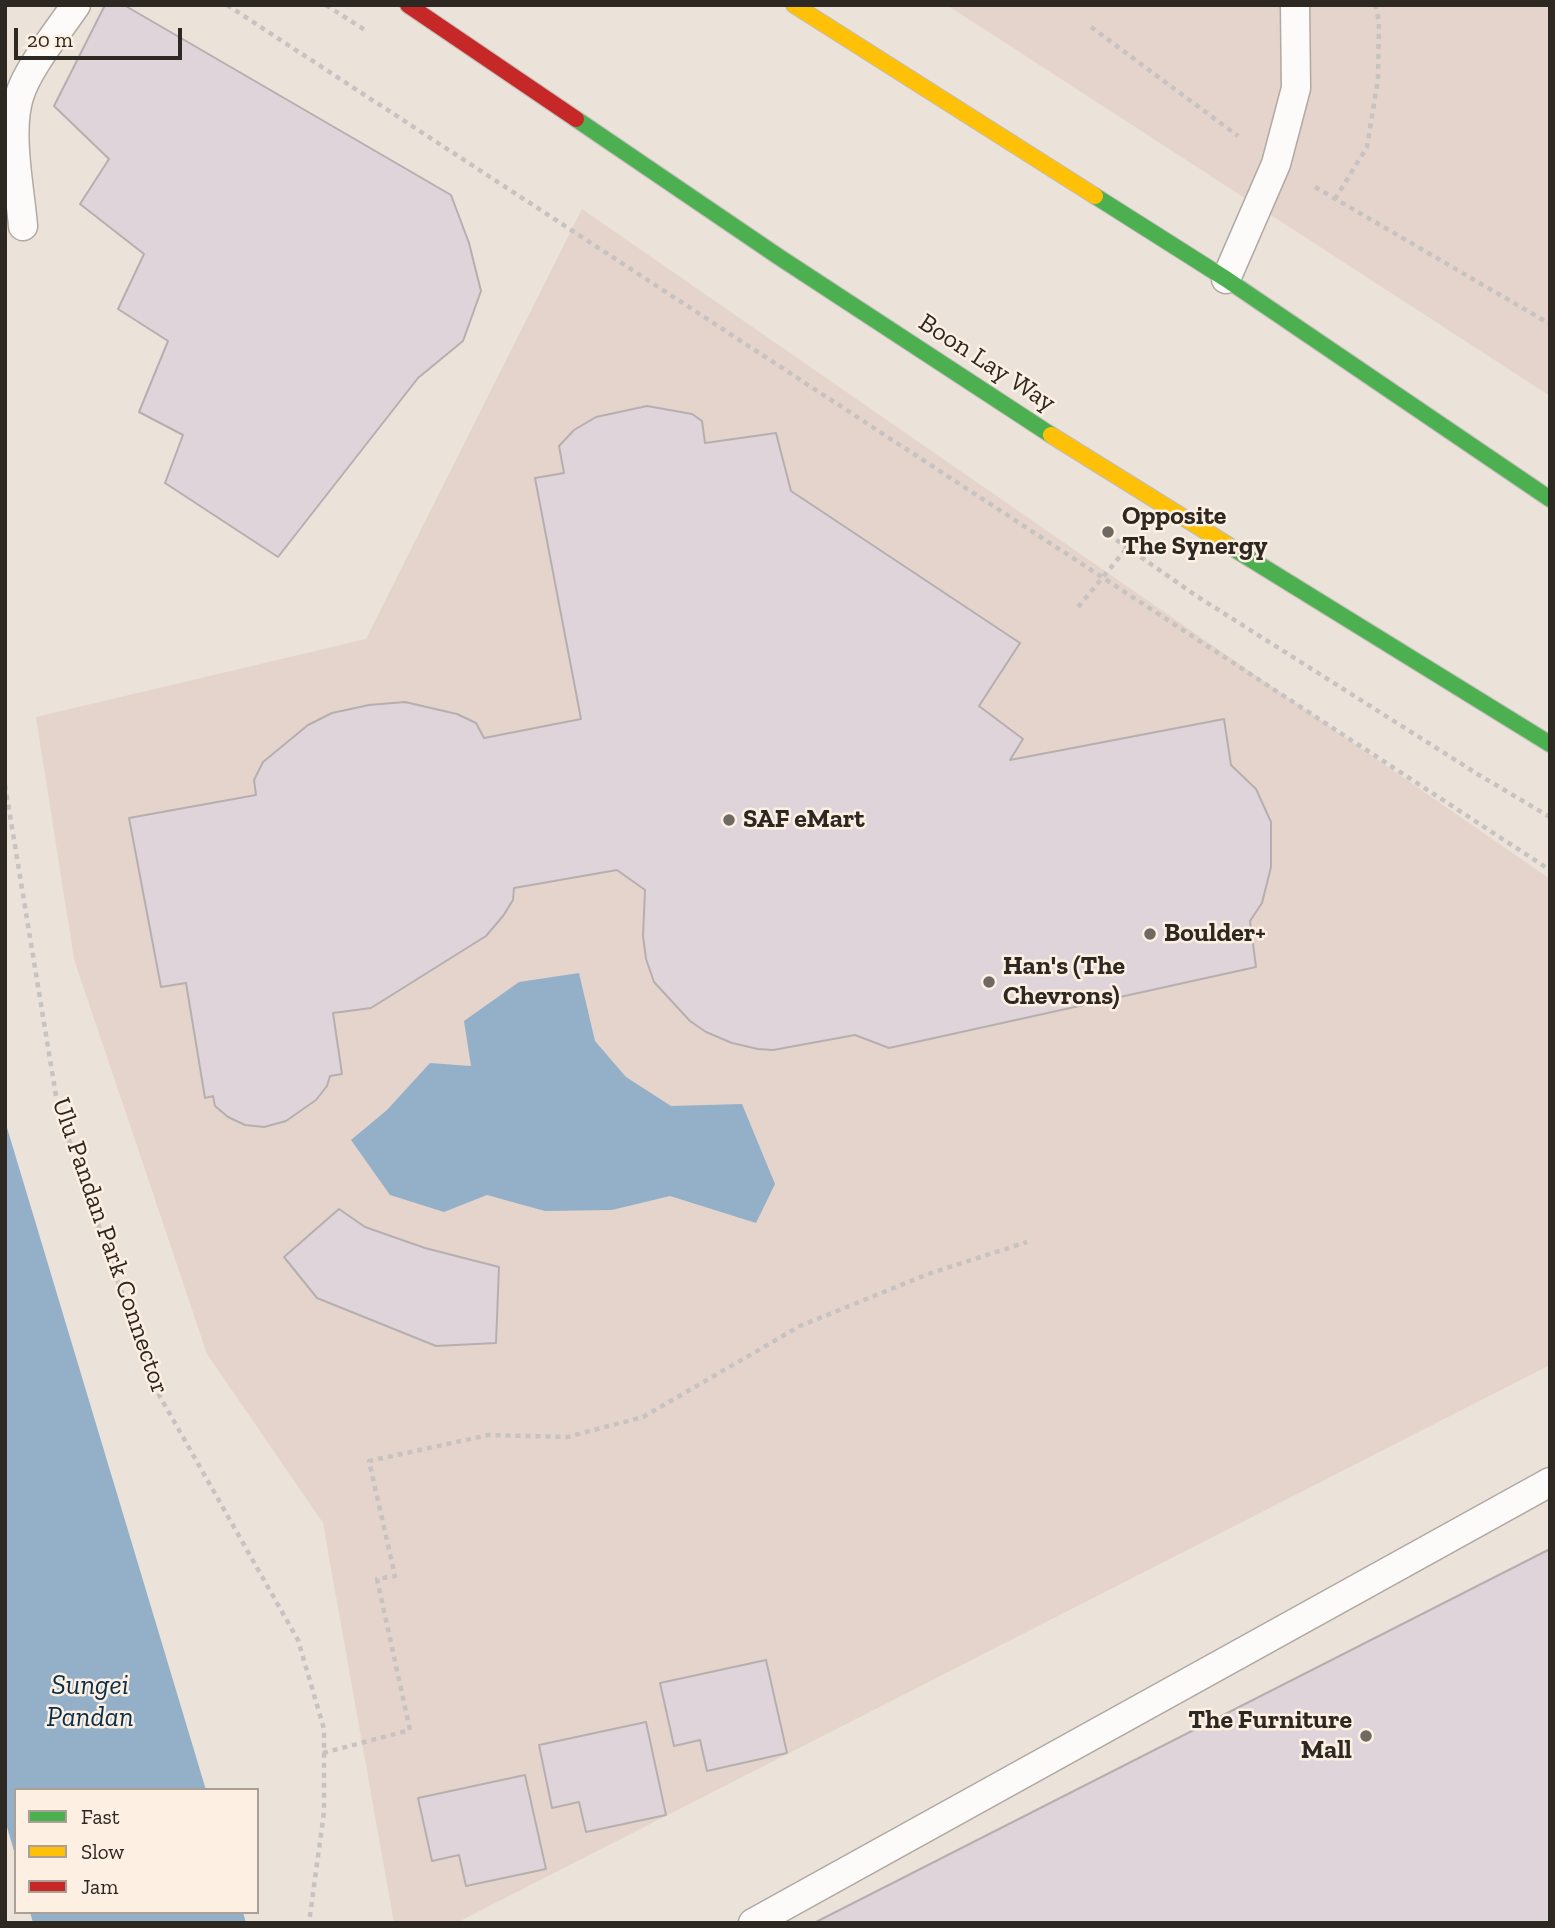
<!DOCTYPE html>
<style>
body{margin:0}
#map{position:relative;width:1555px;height:1928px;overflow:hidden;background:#ebe2da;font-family:"Zilla Slab",serif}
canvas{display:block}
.frame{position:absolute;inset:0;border:7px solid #2e2822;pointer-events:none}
.legend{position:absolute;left:14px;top:1788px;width:245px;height:126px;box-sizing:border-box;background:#fdf0e3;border:2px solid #aaa096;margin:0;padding:9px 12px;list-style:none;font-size:21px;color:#2e2822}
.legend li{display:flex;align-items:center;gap:14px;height:35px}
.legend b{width:35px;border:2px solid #aaa096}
.scale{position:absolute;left:14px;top:28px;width:168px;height:32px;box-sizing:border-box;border:4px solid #2e2822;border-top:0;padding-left:9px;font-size:21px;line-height:24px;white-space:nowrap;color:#2e2822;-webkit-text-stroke:5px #fdf0e3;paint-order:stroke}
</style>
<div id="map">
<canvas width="1555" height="1928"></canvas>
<div class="frame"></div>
<ul class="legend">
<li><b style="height:9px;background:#4caf50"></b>Fast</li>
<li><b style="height:9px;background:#ffc107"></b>Slow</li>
<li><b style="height:9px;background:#c62828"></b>Jam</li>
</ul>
<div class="scale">20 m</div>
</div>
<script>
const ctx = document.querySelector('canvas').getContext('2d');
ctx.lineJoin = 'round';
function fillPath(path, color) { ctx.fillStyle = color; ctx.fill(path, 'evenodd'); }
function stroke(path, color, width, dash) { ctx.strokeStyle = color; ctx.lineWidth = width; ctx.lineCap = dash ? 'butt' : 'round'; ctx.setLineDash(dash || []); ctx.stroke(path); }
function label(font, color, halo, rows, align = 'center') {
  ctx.font = font + ' "Zilla Slab",serif'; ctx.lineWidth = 5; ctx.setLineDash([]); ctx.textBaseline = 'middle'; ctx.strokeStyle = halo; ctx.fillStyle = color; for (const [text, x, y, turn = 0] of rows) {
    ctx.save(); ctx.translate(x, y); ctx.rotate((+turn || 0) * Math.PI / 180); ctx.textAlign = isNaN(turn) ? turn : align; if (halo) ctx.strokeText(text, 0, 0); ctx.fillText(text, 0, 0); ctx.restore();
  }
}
const commercial = new Path2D(`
 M947 5H1550V396Z
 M582 209 1550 879V1365L456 1923H394L323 1523 207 1354 74 959 36 717 366 639Z`);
const water = new Path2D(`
 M579 973 595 1041 626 1077 671 1106 742 1104 775 1184 756 1223 670 1196 612 1210 545 1211 487 1195 444 1212 390 1195 351 1140 387 1110 430 1063 471 1066 464 1021 519 982Z
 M5 1121 206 1790H16V1858L5 1820Z
 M30 1912H243L246 1923H33Z`);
const building = new Path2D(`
 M105 5H124L451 195 469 243 481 291 463 341 418 378 278 557 165 483 183 435 139 412 168 341 118 309 144 254 80 204 109 159 54 106Z
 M647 406 692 414 702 421 705 443 776 433 791 491 1020 643 979 706 1023 739 1010 760 1224 719 1231 765 1256 789 1271 822V867L1262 903 1250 921 1256 967 889 1048 855 1035 773 1050 758 1049 732 1043 706 1032 690 1021 654 982 646 959 643 936 645 890 617 870 514 888 513 900 503 916 486 936 371 1008 333 1013 342 1074 330 1076 327 1086 316 1100 286 1121 264 1127 245 1125 228 1117 215 1106 213 1096 205 1098 186 983 161 987 129 818 256 795 254 780 263 762 308 725 332 713 369 705 405 702 457 714 476 723 484 738 581 719 535 478 564 473 559 446 574 430 596 417Z
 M339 1209 365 1227 425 1248 499 1267 496 1343 436 1346 317 1298 284 1257Z
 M1550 1549V1923H814Z
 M766 1660 787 1753 707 1771 700 1740 674 1746 660 1683Z
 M646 1722 666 1815 586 1832 579 1802 552 1808 539 1745Z
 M525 1775 546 1869 466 1886 459 1855 432 1861 418 1798Z`);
const path = new Path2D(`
 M227 5 1550 870
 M326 5 365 30
 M1091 27 1238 136
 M1315 187 1550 324
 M1335 199 1367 147 1378 79 1379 21 1375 5
 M1108 534 1195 595 1479 775 1550 817
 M1078 607 1127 548
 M5 785 58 1108 154 1386 298 1640 324 1729V1812L309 1923
 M323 1753 410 1730 377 1579 395 1576 369 1461 489 1435 567 1437 643 1417 800 1326 928 1274 1027 1242`);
const lane = new Path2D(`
 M23 226C20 189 8 133 19 97 27 69 59 30 76 5
 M1226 279 1276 164 1296 88 1295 5
 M753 1923 1550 1482`);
const fast = new Path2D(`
 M576 119 779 257 1051 435
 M1095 196 1226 279 1550 499
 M1231 547 1550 744`);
const slow = new Path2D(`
 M794 5 1095 196
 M1051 435 1231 547`);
const jam = new Path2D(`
 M408 5 576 119`);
const markers = [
 [1108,532,7,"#706962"],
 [729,820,7,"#706962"],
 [1150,934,7,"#706962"],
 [989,982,7,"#706962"],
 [1366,1736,7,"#706962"]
];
const streetNames = [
 ["Boon Lay Way",987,363,33],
 ["Ulu Pandan Park Connector",110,1246,71]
];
const poiNames = [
 ["Opposite",1122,517],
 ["The Synergy",1122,547],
 ["SAF eMart",743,820],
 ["Boulder+",1164,934],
 ["Han's (The",1003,967],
 ["Chevrons)",1003,997],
 ["The Furniture",1352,1721,"right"],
 ["Mall",1352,1751,"right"]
];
const waterNames = [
 ["Sungei",90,1686],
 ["Pandan",90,1718]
];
fillPath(commercial, '#e5d4cc');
fillPath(water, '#93b0c8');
fillPath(building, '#dfd4d9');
stroke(building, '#b6afaf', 2);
stroke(lane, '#b1a9a3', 31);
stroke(fast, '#c2bdb9', 18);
stroke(slow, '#c2bdb9', 18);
stroke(jam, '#c2bdb9', 18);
stroke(path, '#c7c3c1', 4.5, [5, 5]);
stroke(lane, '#fcfbf9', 28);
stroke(fast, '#4caf50', 16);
stroke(slow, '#ffc107', 16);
stroke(jam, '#c62828', 16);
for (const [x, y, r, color] of markers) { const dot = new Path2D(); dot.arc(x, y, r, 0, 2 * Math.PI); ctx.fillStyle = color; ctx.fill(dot); stroke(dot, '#fdf0e3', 2.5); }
label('26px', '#2e2822', '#fdf0e3', streetNames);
label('bold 26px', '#2e2822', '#fdf0e3', poiNames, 'left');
label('italic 28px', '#082e49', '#fdf0e3', waterNames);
</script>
